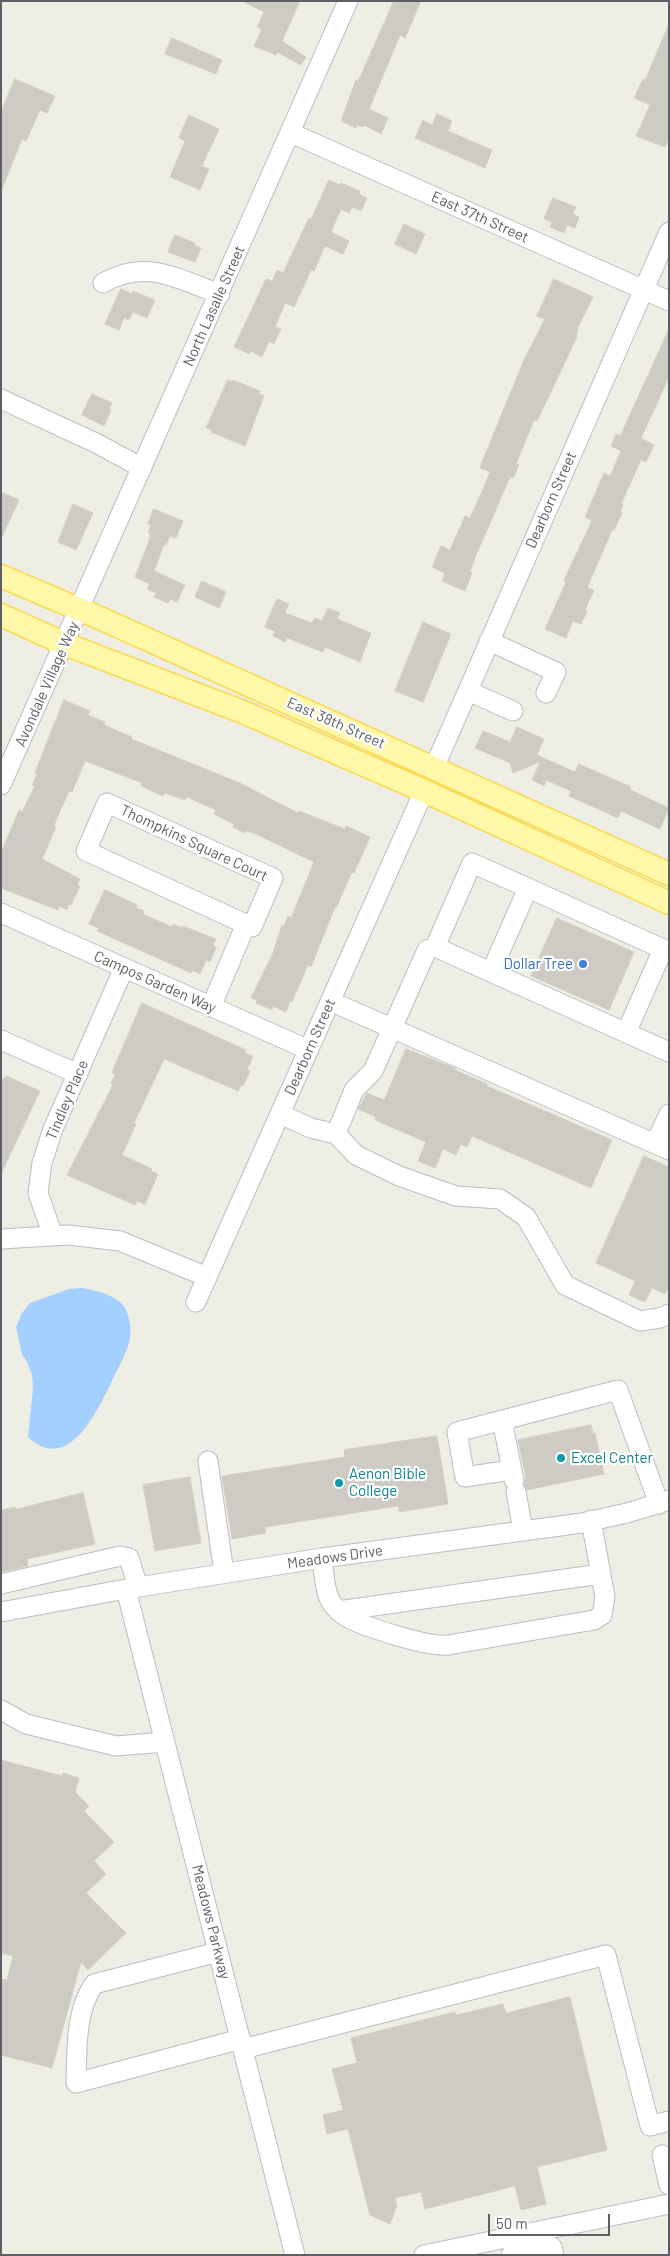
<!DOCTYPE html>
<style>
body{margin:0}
#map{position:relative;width:670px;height:2256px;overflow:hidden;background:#efeee4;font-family:Barlow,sans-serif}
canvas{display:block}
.frame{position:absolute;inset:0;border:2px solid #5c5f66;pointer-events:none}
.scale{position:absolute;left:488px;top:2214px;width:122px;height:22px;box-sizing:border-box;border:2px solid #5c5f66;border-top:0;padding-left:6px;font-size:15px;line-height:18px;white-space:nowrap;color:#5c5f66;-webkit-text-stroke:4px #fff;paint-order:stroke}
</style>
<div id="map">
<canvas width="670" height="2256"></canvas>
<div class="frame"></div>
<div class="scale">50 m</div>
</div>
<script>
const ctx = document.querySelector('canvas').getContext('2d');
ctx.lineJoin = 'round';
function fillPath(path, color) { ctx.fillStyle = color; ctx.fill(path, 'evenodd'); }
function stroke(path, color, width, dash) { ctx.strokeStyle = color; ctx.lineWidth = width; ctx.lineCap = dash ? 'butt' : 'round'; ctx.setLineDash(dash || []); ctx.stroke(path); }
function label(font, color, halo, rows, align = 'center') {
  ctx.font = font + ' Barlow,sans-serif'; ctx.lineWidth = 4.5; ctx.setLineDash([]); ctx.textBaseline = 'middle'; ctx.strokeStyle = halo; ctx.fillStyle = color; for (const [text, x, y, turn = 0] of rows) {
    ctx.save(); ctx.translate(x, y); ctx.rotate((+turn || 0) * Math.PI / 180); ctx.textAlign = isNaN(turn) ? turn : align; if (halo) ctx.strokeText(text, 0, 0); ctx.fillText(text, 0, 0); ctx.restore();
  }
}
const water = new Path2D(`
 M82 1288C94 1290 112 1294 121 1303 129 1310 132 1329 130 1339 126 1355 117 1370 110 1385 96 1414 67 1474 28 1437L33 1388 32 1375 27 1362 22 1354 16 1327 22 1313 30 1303 69 1289Z`);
const building = new Path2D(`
 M242 1H300L282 41 306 57 301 65 277 52 276 55 254 46 262 29 257 27 264 12Z
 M394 1H421L405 38 400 35 369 109 388 118 381 134 364 125 363 127 357 125 356 128 341 121 356 80 358 81 361 75Z
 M669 24V139L665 147 636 136 650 105 634 98 643 79 645 80Z
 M172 38 222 60 216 74 165 54Z
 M15 79 55 96 47 113 40 110 26 141 22 139 2 189 1 112Z
 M437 114 452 121 448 131 492 150 485 168 415 138 423 120 432 125Z
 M189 115 219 129 202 166 209 169 200 190 170 177 185 141 179 138Z
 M329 180 340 185 341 183 360 191 359 194 367 198 361 211 352 207 349 213 341 209 331 232 349 241 343 254 325 246 314 271 311 270 294 307 285 303 275 327 281 329 274 344 269 341 262 357 251 351 250 354 234 347 266 279 272 281 277 270 283 273 309 218 311 219Z
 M553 198 576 207 573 214 579 217 575 228 567 225 564 233 550 227 552 222 544 219Z
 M404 224 425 234 416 254 395 244Z
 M175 235 195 243 194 245 201 248 195 262 168 252Z
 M554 279 593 297 578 327 576 339 537 421 534 420 516 464 519 465 513 478 510 477 474 560 470 572 472 573 465 591 442 581 445 573 432 567 441 546 450 550 465 516 470 518 484 487 490 472 480 468 482 462 524 360 545 319 537 316Z
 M121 289 132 294 133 291 155 300 147 318 133 312 129 320 124 318 119 330 105 324Z
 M669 329V377L641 438 654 445 646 462 641 460 621 504 623 505 620 512 622 513 614 530H612L587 588 594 590 585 610 587 611 581 624 573 621 566 638 545 629 566 582 564 580 592 521 585 517 604 473 610 476 621 451 611 446 616 434 620 436Z
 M228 380 232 382 233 380 260 391 259 394 264 396 245 446 211 432 212 430 206 428Z
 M92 394 112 403 109 409 111 410 104 426 82 415Z
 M1 492 19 500 1 539Z
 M73 504 93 513 76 550 58 542Z
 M154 509 183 521 176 538 170 536 166 545 164 544 154 571 185 585 177 602 170 599 168 603 154 597 156 593 147 589 150 584 135 577 150 538V533L148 532 151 526 148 524Z
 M202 581 226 592 219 608 195 597Z
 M277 599 289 604 285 613 312 623 315 618 322 621 328 608 340 613 337 619 371 633 360 662 325 647 323 652 287 638 285 642 273 636 275 631 265 627Z
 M423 622 451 634 423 702 395 691Z
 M64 700 90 711 88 715 105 722 104 725 132 737 131 739 240 783 298 813 299 811 345 829 346 826 370 837 354 873 352 872 336 908 335 907 311 967 308 965 292 1002 290 1001 286 1012 273 1006 272 1010 256 1003 257 1000 251 998 273 953 282 925 284 926 288 916 291 918 314 862 256 834 246 831 245 833 233 827 234 824 214 814 216 810 187 797 185 800 164 793 163 796 141 786 142 783 85 761 72 792 69 791 57 818 54 826 56 827 42 859 80 879 77 885 80 886 71 905 69 904 67 910 59 906 58 910 1 888V853L19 810 22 812 35 786 32 785 37 774 35 773Z
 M517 727 544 739 537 755 575 772 579 764 631 787 630 790 669 808 660 829 621 811 618 818 569 796 571 791 546 780 544 786 532 780 540 762 513 773 510 763 475 748 483 731 510 742Z
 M105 890 137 905 136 908 144 911 143 914 172 927 173 924 182 928 183 926 216 939 213 945 216 947 210 962 206 960 200 974 192 970 191 973 97 931 99 928 89 924Z
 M557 918 634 952 609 1010 531 976Z
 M142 1003 246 1050 245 1053 253 1056 247 1070 250 1071 243 1086 241 1085 238 1091 164 1059 134 1123 136 1124 122 1155 152 1169 151 1171 158 1174 145 1204 137 1201 135 1205 67 1175 113 1085 111 1084 115 1074 112 1073Z
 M406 1049 455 1068V1070L487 1084V1086L612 1140 591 1188 472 1136 467 1147 461 1144 456 1155 443 1149 435 1168 418 1161 426 1142 375 1120 376 1117 358 1109 367 1093 384 1100Z
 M6 1076 40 1091 1 1174V1078L4 1079Z
 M644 1156 669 1167V1286L665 1294 652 1288 645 1302 629 1295 635 1281 596 1263Z
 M591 1425 593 1434 595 1433 604 1474 527 1490 524 1484 526 1477 518 1440Z
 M437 1436 448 1504 399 1512 398 1506 265 1527 266 1533 232 1539 222 1476 345 1457 344 1450Z
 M190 1477 201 1543 155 1551 143 1485Z
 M83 1493 95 1544 27 1559 28 1566 1 1572V1510L15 1507 16 1509Z
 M1 1760 62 1776 63 1773 79 1778 75 1792 89 1806 84 1811 114 1842 94 1861 106 1874 86 1893 126 1933 88 1970 81 1962 52 2068 1 2055V1979L7 1980 13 1956 1 1953Z
 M570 1997 607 2150 537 2167 546 2204 521 2210 515 2186 425 2209 421 2192 395 2198 397 2206 390 2224 370 2215 348 2129 327 2134 323 2115 343 2110 332 2069 357 2063 351 2038 455 2012 456 2015 503 2004 506 2013Z`);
const minor = new Path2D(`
 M291 133 669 301
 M103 283C146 258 177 279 220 294
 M1 399 98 444 142 468
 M489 641 556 672 546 693
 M468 691 513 711
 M434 768 669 232
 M1 785 348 1
 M107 803 273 878 252 927 86 851Z
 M1 913 309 1050
 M435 947 472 863 528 888
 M491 972 528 888 663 949 626 1033
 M330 1001 669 1150
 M211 1007 246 924
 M1 1040 78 1074
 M280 1114 311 1128 336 1134 354 1090 373 1071 427 950 435 947 669 1052
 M336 1134 356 1155 399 1176 456 1196 500 1199 526 1217 565 1285 640 1321 660 1318 669 1314
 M655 1144 669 1114
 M53 1236 38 1193 42 1163 53 1129 124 968
 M1 1239 68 1235 120 1241 207 1277
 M196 1302 424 791
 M502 1420 514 1480
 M208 1461 224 1573
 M511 1470 465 1477 457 1432 618 1390 659 1504
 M516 1492 523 1530
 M322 1558C324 1570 324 1589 330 1600 334 1608 343 1616 352 1620 373 1629 427 1647 448 1645L594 1620 602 1615 605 1597 591 1520
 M1 1584 120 1556 129 1558 138 1587
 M126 1589 295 2255
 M338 1611 601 1574
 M1 1612 126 1589 322 1558 582 1523 627 1513 669 1500
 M1 1710 26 1724 116 1746 165 1742
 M218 1952 94 1984C75 2012 77 2050 76 2083L241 2039
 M243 2049 606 1955 650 2126 669 2121
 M662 2155 669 2185
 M424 2255 669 2204
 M511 2255 552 2247 554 2255`);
const major = new Path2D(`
 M1 576 102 619 669 874
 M1 615 65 644 243 712 424 791 669 903`);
const markers = [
 [583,964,5,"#3f7fe0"],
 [561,1458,5,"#0f9aa8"],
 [339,1483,5,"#0f9aa8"]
];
const streetNames = [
 ["East 37th Street",480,217,24],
 ["North Lasalle Street",214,306,-66],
 ["Dearborn Street",551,500,-66],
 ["Avondale Village Way",47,684,-66],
 ["East 38th Street",336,723,24],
 ["Thompkins Square Court",194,843,25],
 ["Campos Garden Way",155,982,24],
 ["Dearborn Street",310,1047,-66],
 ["Tindley Place",67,1100,-67],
 ["Meadows Drive",335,1557,-8],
 ["Meadows Parkway",211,1922,76]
];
const shopNames = [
 ["Dollar Tree",573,964]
];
const cultureNames = [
 ["Excel Center",571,1458],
 ["Aenon Bible",349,1474],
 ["College",349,1491]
];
fillPath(water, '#a4d0ff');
fillPath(building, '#cdcbc3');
stroke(building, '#d5d0c1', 1);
stroke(minor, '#bbbdc4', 21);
stroke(major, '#fcd950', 25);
stroke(minor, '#fff', 19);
stroke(major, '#fff8a9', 22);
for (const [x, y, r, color] of markers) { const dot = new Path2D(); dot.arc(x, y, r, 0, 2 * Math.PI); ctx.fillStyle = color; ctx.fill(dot); stroke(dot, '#fff', 2); }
label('15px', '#5c5f66', '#fff', streetNames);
label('15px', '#366cbe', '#fff', shopNames, 'right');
label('15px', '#0d838f', '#fff', cultureNames, 'left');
</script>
